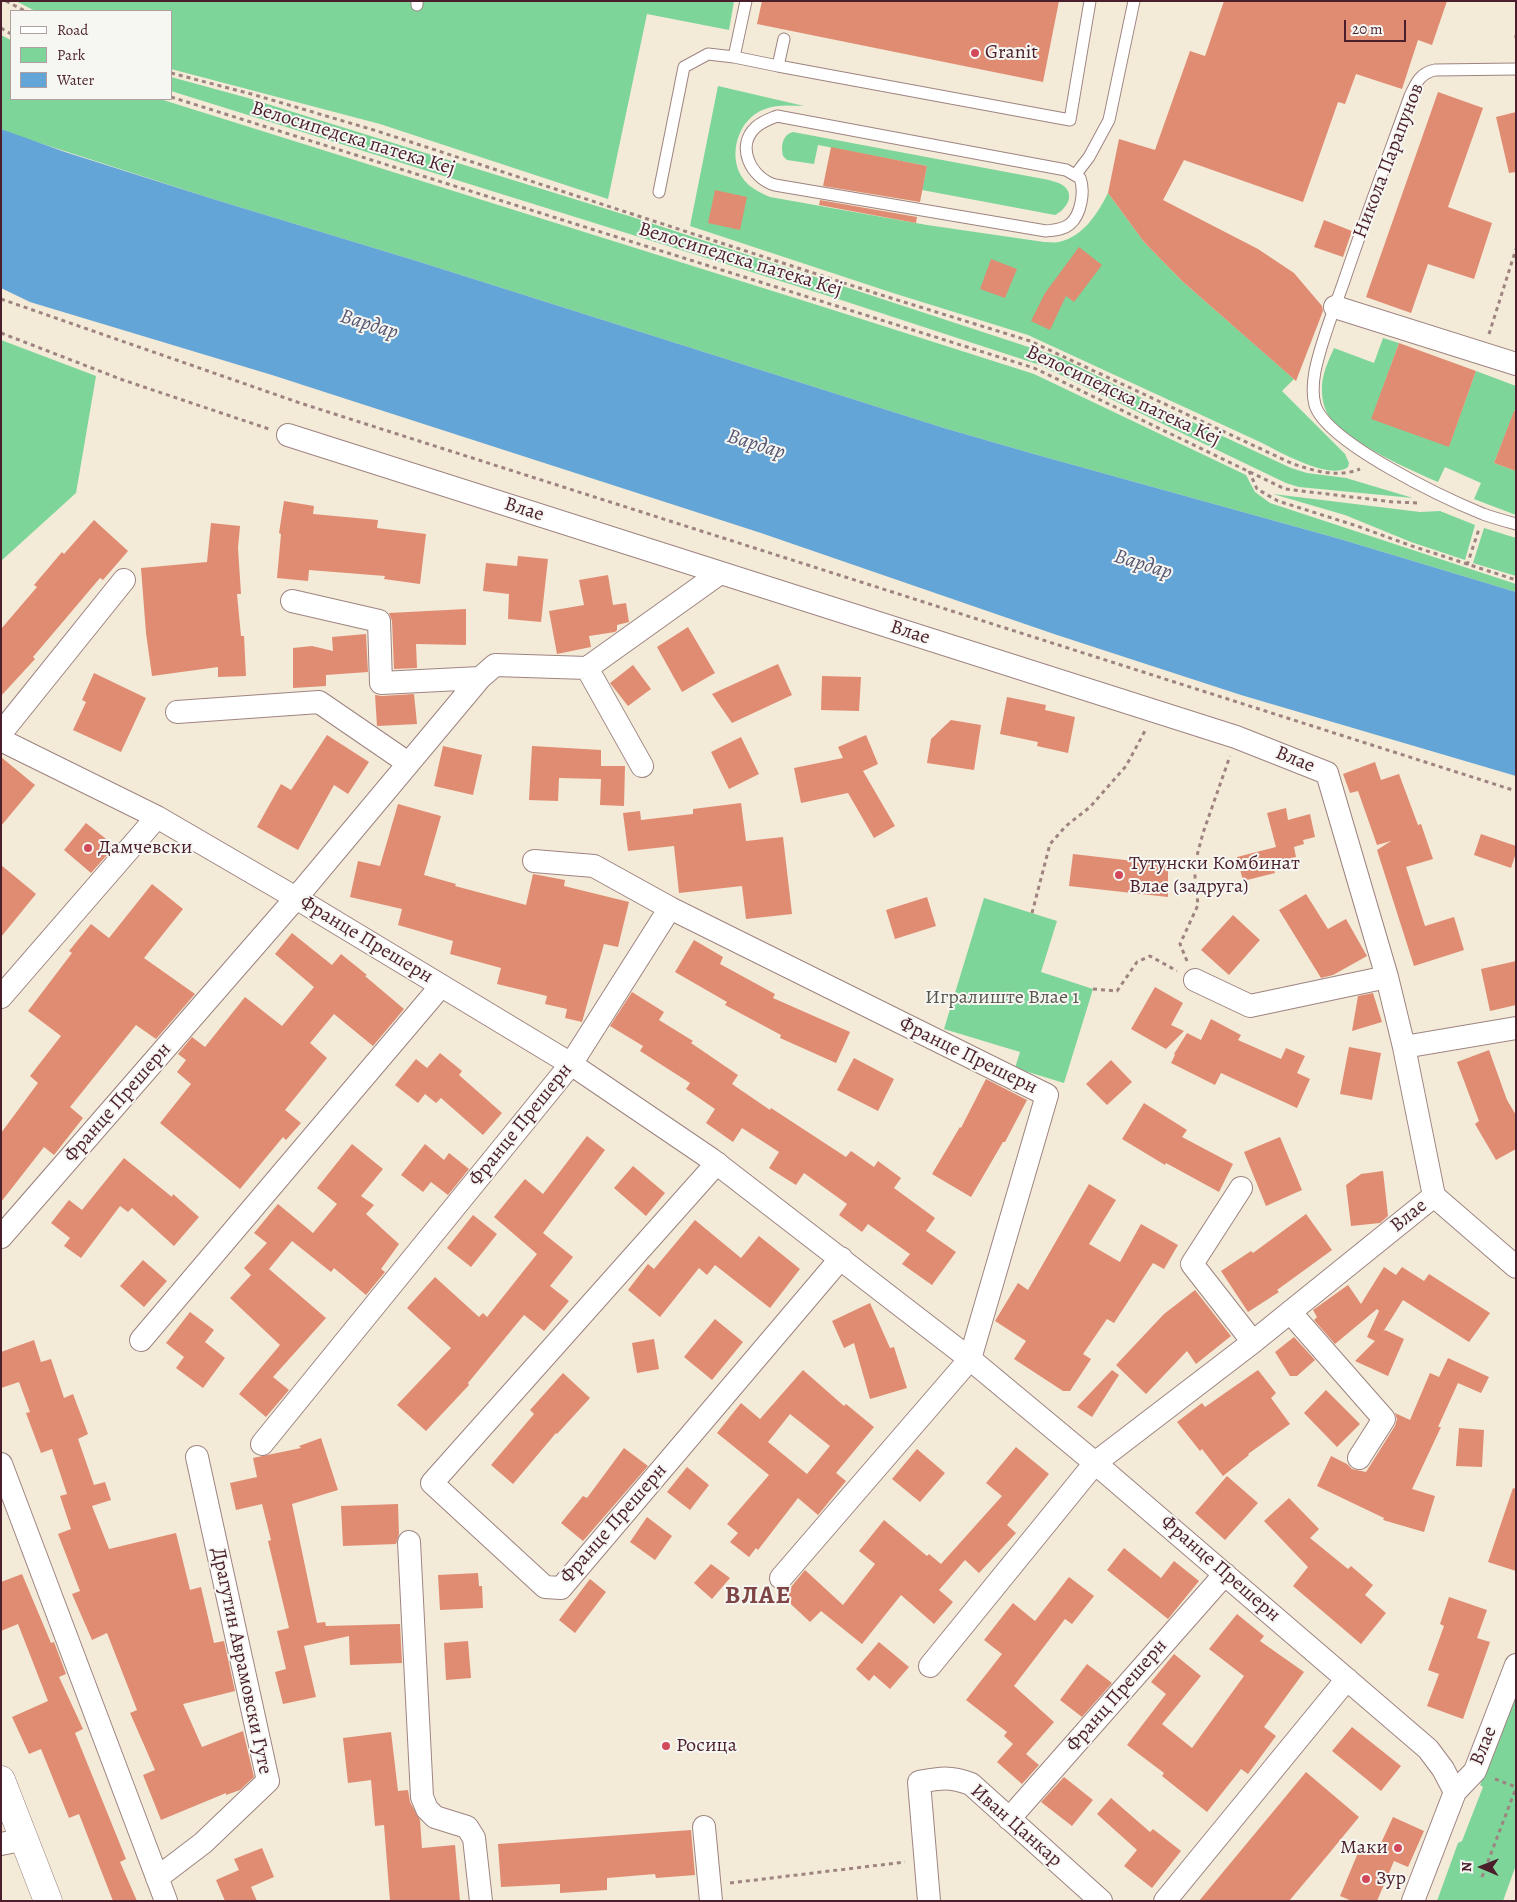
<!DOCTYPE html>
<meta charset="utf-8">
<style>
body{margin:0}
#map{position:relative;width:1517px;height:1902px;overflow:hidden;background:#f3ead7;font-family:Alegreya,serif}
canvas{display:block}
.frame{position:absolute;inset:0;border:2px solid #4a1f2b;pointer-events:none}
.legend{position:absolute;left:10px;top:10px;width:162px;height:90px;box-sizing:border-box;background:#f6f6f2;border:1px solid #b1a0a2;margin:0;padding:6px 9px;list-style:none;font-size:15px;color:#4a1f2b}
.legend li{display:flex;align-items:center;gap:10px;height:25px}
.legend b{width:25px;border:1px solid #b1a0a2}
.north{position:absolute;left:1457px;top:1842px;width:50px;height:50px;-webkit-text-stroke:4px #f6f6f2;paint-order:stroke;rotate:271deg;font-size:14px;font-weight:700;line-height:20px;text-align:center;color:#4a1f2b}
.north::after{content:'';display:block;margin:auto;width:18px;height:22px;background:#4a1f2b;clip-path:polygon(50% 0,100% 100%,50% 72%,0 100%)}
.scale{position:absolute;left:1344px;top:20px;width:62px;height:22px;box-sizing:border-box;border:2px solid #4a1f2b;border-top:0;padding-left:6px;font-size:15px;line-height:18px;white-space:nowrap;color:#4a1f2b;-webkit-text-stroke:4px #f6f6f2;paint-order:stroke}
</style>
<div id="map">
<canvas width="1517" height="1902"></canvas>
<div class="frame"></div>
<ul class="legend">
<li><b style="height:6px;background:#fff"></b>Road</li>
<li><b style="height:14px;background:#7dd59a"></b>Park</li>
<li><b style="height:14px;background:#64a5d7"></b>Water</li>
</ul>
<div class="north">N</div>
<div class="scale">20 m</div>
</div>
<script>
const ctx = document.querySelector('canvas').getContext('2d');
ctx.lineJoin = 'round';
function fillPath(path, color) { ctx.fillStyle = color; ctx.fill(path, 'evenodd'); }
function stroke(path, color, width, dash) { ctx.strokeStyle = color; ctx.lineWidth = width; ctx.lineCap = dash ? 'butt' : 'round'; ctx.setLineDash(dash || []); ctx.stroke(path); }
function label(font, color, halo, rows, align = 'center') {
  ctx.font = font + ' Alegreya,serif'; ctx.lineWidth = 4; ctx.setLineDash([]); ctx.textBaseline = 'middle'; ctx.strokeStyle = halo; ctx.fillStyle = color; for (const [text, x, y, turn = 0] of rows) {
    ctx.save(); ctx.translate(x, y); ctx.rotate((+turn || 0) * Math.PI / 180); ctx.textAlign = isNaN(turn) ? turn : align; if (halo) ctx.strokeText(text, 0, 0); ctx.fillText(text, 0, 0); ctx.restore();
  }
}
const green = new Path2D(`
 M16 1H734L729 30 647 14 608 199 380 124 171 69V11H35Z
 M1 35 11 40V99H160L830 309 1034 374 1246 475 1255 492 1270 503 1516 584V592L1340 539 1034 454 944 428 420 262 213 199 18 136 1 129Z
 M171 77 248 98 629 216 1059 357 1158 406 1291 468 1307 473 1346 478 1413 498 1299 487 1286 483 1040 365 835 298 171 91Z
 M718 86 804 106C791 106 778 104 765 109 738 118 726 157 744 180 750 188 761 193 770 197L927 225 1044 242C1049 242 1055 243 1059 242 1083 237 1098 213 1108 193L1144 242 1182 281 1294 379 1282 391 1345 454 1349 463 1348 467C1330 481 1278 451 1260 442L1028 335 893 293 690 226Z
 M793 132 1049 180C1055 182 1061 183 1065 187 1075 197 1065 210 1055 215L922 190 927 166 818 145 814 164 787 160 783 156C781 146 782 135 793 132Z
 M1383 338 1399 343 1372 418 1449 446 1476 371 1516 386V407L1494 463 1516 471V515L1474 499 1481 483 1445 467 1438 482C1404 467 1358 447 1332 420 1326 414 1322 401 1322 392 1321 376 1328 362 1334 348L1374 363Z
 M1 340 96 376 76 493 1 561Z
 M1273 494 1420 512 1440 511 1475 525 1465 560 1411 542 1345 515Z
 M1484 528 1516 538V576L1473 563Z
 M984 898 1057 921 1041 972 1093 989 1064 1083 1015 1068 1020 1052 944 1029Z
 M1516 1691V1865L1503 1901H1437L1458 1843 1462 1841 1483 1787 1480 1785Z`);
const water = new Path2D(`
 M1 129 65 152 213 199 420 262 944 428 1034 454 1340 539 1516 592V776L1241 695 1054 634 761 533 272 375 30 302 1 288Z`);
const building = new Path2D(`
 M762 1H1059L1043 82 757 24Z
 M1224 1H1447L1432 45 1418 40 1402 89 1356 74 1345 104 1338 102 1303 202 1184 160 1163 200 1258 249 1294 273 1322 306 1323 311 1296 381 1182 281 1144 242 1108 193 1119 139 1155 150 1190 51 1205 56Z
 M1438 92 1483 108 1448 207 1492 223 1474 279 1428 264 1411 313 1366 297Z
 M1516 112V172L1509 173 1496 117Z
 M831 147 927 166 920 202 823 186Z
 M715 190 747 197 740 230 708 223Z
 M820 200 917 217 916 223 819 205Z
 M1324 220 1352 231 1343 257 1314 247Z
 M1079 247 1102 265 1074 302 1066 296 1050 330 1031 321 1045 293Z
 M991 259 1017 269 1005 298 980 289Z
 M1399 343 1476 371 1449 447 1371 419Z
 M1514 411H1516V471L1494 463Z
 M284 501 314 506 313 514 378 520 377 528 426 534 420 584 384 579 385 576 309 570 308 581 277 578 281 534 279 533Z
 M94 520 128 551 103 580 100 578 33 657 35 659 1 696V629L37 587 34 585 62 552 64 554Z
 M211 523 240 526 238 548 241 594H237L241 636H244L246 676 218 677V667L152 676 146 633 141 568 207 562Z
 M518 556 548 559 541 622 508 619 509 594 483 591 486 563 517 566Z
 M608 575 613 605 626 603 629 622 617 625V630L615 632 589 636 591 647 557 654 549 611 584 605 579 580Z
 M466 609V645L416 644 417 668 394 669 392 621 389 613Z
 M688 627 715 673 682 692 657 647Z
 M366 634 368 672 326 675V686L293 688V648L312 646 333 651 332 637Z
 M778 664 792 695 732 723 712 694Z
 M633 665 651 689 628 706 610 683Z
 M94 673 146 698 121 752 73 730 86 702 82 700Z
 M822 676 861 677 859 711 821 710Z
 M414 694 417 724 377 726 375 695 382 696Z
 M1007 697 1046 705 1045 710 1075 717 1068 753 1037 746 1038 742 1000 734Z
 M951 720 981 725 974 770 927 763 931 739Z
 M327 735 369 762 348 794 334 785 298 850 257 827 281 784 291 790Z
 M866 735 878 764 863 771 895 826 874 838 848 793 801 803 794 768 843 758 838 747Z
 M741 737 759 774 729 789 711 752Z
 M443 746 482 755 473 795 434 786Z
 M532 746 601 750V766H625L624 806 600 805 601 779 559 778 558 801 529 800Z
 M1 757 35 785 1 826Z
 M1375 762 1381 780 1399 774 1418 825 1421 824 1433 859 1406 867 1425 926 1454 917 1464 950 1414 966 1377 850 1391 841 1377 845 1358 791 1350 793 1343 774Z
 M741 803 746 841 783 837 792 914 746 919 742 886 679 893 674 846 628 851 623 813 640 811 641 820 693 814V809Z
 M398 804 441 816 424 875 456 884 455 886 526 905 533 874 565 880 564 886 629 902 618 947 604 944 582 1022 565 1018 567 1009 545 1004 547 996 497 984 501 968 450 954 453 941 398 925 402 909 350 897 358 861 380 866Z
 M1286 808 1288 820 1310 814 1315 837 1303 840 1304 844 1294 847 1296 857 1283 860 1285 867 1274 870 1275 873 1243 881 1237 857 1276 847 1267 813Z
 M86 823 115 846 91 873 64 850Z
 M1481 834 1516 846V853L1511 868 1474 855Z
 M1073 854 1168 865V897L1069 886Z
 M1 865 36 894 1 937Z
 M152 884 183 909 144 958 195 994 156 1039 136 1025 70 1107 83 1118 54 1155 44 1147 1 1202V1133L38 1083 30 1076 61 1036 28 1011 72 953 69 951 91 924 109 938Z
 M1306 894 1328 929 1346 919 1367 956 1333 975 1321 978 1279 910Z
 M927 897 936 926 895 939 886 910Z
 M1233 915 1260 940 1229 975 1201 950Z
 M292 933 332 965 341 954 367 975 365 976 404 1009 373 1046 334 1014 310 1043 327 1058 285 1110 301 1123 286 1140 283 1137 240 1189 160 1123 191 1084 177 1072 186 1060 178 1054 192 1037 205 1047 245 997 282 1026 314 987 275 954Z
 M694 940 723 957 720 964 775 994 773 998 850 1032 836 1063 780 1038 781 1035 725 1005 727 1002 675 972Z
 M1516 961V1005L1490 1011 1481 969Z
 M1155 987 1183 1003 1171 1025 1184 1031 1166 1049 1131 1029Z
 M632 992 664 1012 659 1020 693 1041 691 1043 738 1075 732 1084 770 1110 771 1108 846 1157 851 1151 874 1167 878 1161 901 1178 894 1188 935 1218 926 1231 956 1252 932 1285 902 1264 910 1254 868 1224 862 1232 839 1215 847 1204 804 1173 796 1185 769 1168 779 1152 742 1128 733 1142 706 1123 715 1109 686 1089 690 1083 640 1051 643 1046 610 1026Z
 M1373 993 1382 1022 1352 1031 1358 996Z
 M1211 1019 1241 1035 1238 1040 1281 1059 1286 1048 1305 1056 1297 1073 1310 1079 1297 1108 1221 1073 1215 1085 1171 1063 1175 1055 1174 1054 1187 1033 1201 1040Z
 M1349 1047 1381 1053 1372 1100 1340 1094Z
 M1489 1050 1507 1100 1516 1115V1149L1496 1160 1475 1124 1479 1121 1457 1062Z
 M440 1053 462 1071 459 1075 502 1113 483 1135 441 1098 436 1103 425 1094 418 1103 395 1085 416 1059 427 1068Z
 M854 1058 894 1079 878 1111 837 1090Z
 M1111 1060 1132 1082 1107 1105 1086 1084Z
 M986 1079 1027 1100 1005 1142H1003L971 1197 932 1174 960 1127 961 1128Z
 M1144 1103 1187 1130 1182 1137 1233 1164 1219 1192 1166 1163 1165 1165 1122 1139Z
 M587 1136 605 1150 543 1233 573 1257 550 1286 569 1301 544 1331 524 1315 468 1383 469 1385 426 1431 397 1405 451 1348 407 1308 435 1277 479 1317 483 1313 487 1317 537 1254 494 1217 525 1179 543 1194Z
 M1280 1137 1302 1190 1266 1206 1244 1152Z
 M352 1144 383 1169 361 1196 374 1205 366 1214 399 1244 381 1269 385 1272 366 1295 334 1268 331 1272 292 1241 269 1269 326 1318 273 1377 289 1390 266 1417 239 1394 280 1345 230 1298 251 1275 244 1268 267 1243 254 1233 278 1204 313 1233 337 1204 317 1188Z
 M425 1144 444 1160 449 1153 469 1169 448 1195 431 1182 423 1192 401 1175Z
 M124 1158 172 1197 173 1194 199 1217 174 1246 132 1208 128 1212 120 1206 81 1258 64 1246 70 1238 51 1223 69 1200 82 1210Z
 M633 1166 665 1193 646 1216 614 1188Z
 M1383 1171 1388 1216 1380 1223 1351 1226 1346 1185 1361 1174Z
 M1089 1184 1116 1200 1089 1244 1120 1262 1141 1224 1178 1245 1164 1269 1153 1263 1114 1323 1107 1319 1083 1354 1091 1359 1070 1391H1063L1014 1359 1026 1341 995 1321 1018 1283 1028 1290Z
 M1306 1214 1332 1250 1277 1290 1279 1292 1248 1312 1221 1271 1251 1251 1253 1253Z
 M473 1215 497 1234 471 1267 447 1248Z
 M695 1220 741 1258 759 1236 800 1269 770 1308 715 1265 707 1275 699 1268 660 1317 628 1290 648 1264 654 1269Z
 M143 1260 167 1281 144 1307 120 1286Z
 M1384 1267 1396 1275 1402 1267 1424 1281 1429 1274 1490 1313 1469 1342 1403 1300 1383 1332 1385 1330 1404 1339 1388 1376 1355 1361 1375 1341 1367 1337 1379 1311 1377 1309 1335 1344 1314 1320 1317 1317 1313 1310 1348 1285 1361 1304Z
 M1195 1290 1231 1336 1196 1364 1187 1351 1146 1394 1116 1365 1164 1314Z
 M870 1303 890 1348 894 1347 907 1388 870 1399 854 1343 844 1348 832 1321Z
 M190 1312 214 1330 205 1342 225 1358 203 1388 176 1368 184 1357 166 1343Z
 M715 1319 743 1342 712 1380 684 1357Z
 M1294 1337 1315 1360 1297 1376H1290L1275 1352Z
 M654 1339 659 1369 637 1373 632 1343Z
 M34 1340 41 1362 51 1359 64 1398 73 1394 88 1434 78 1439 94 1485 105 1482 111 1500 92 1506 109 1549 176 1533 190 1590 201 1587 214 1643 224 1641 235 1691 183 1704 202 1747 243 1731 254 1777 240 1790 226 1795V1793L161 1820 143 1775 155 1770 130 1713 137 1710 107 1633 92 1640 72 1594 80 1591 58 1534 71 1529 60 1496 67 1494 52 1449 41 1453 26 1413 30 1412 19 1382 1 1388V1352Z
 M1448 1358 1489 1377 1481 1393 1458 1383 1438 1427H1441L1412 1489 1435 1496 1424 1532 1383 1520 1384 1518 1317 1486 1331 1456 1347 1464 1352 1469 1366 1472 1395 1426 1397 1419 1395 1413 1410 1420 1430 1373 1439 1377Z
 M803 1370 844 1406 846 1404 874 1427 836 1473 846 1481 818 1515 798 1498 758 1550 756 1548 749 1557 730 1542 738 1533 727 1524 769 1475 717 1433 741 1403 760 1419ZM790 1414 830 1446 807 1474 768 1442Z
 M1112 1370 1119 1375 1092 1417 1077 1407Z
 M1258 1370 1276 1393 1271 1398 1290 1424 1248 1454 1249 1455 1223 1476 1202 1449 1200 1451 1177 1422 1202 1403 1205 1407Z
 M563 1373 590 1398 557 1434 556 1433 513 1484 491 1465 534 1414 530 1410Z
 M1326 1390 1360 1424 1337 1447 1304 1413Z
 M1459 1428 1484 1430 1482 1467 1456 1466Z
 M321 1438 338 1490 292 1504 317 1623 325 1622 326 1626 400 1624 402 1663 350 1665 349 1636 304 1646 316 1697 283 1704 275 1672 286 1669 277 1631 289 1628 268 1541 271 1540 262 1504 236 1510 230 1483 257 1477 253 1458 301 1448 299 1446Z
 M1016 1447 1049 1474 1007 1525 1016 1533 979 1573 965 1560 939 1590 953 1602 934 1624 901 1595 862 1644 821 1611 810 1622 779 1593 791 1587 805 1570 843 1605 875 1564 859 1551 884 1520 927 1556 929 1554 941 1564 1002 1496 986 1483Z
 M624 1448 648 1466 583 1541 561 1523 583 1496 587 1498Z
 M917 1449 945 1473 920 1502 892 1479Z
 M687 1467 709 1485 690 1510 667 1492Z
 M1227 1476 1258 1503 1225 1540 1195 1513Z
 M1513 1488 1516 1489V1571L1488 1562Z
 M1289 1498 1319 1529 1310 1538 1348 1569 1351 1566 1373 1585 1365 1595 1386 1613 1361 1644 1293 1586 1308 1567 1264 1521Z
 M398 1504 399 1534 396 1544 343 1546 341 1506Z
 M647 1517 672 1536 655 1560 630 1542Z
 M1124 1548 1161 1578 1174 1561 1199 1581 1168 1619 1107 1570Z
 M711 1564 730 1578 712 1599 694 1583Z
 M478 1573 479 1586H482L483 1608 440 1610 438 1575Z
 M22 1574 51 1643 54 1642 66 1674 59 1677 83 1729 75 1733 126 1859 120 1862 137 1901H113L79 1814 69 1818 41 1749 29 1754 12 1717 48 1701 18 1624 1 1631V1582Z
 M1069 1577 1094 1596 1072 1624 1065 1619 1014 1686 1054 1722 1026 1754 1039 1765 1022 1784 997 1762 1013 1744 1004 1736 1007 1732 966 1700 1002 1654 984 1640 1013 1603 1035 1621Z
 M590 1579 606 1592 575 1633 559 1620Z
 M1449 1597 1487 1610 1477 1638 1490 1642 1463 1719 1427 1706 1439 1674 1428 1670 1444 1626 1440 1624Z
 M1237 1614 1264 1636 1260 1641 1304 1672 1264 1727 1276 1736 1248 1774 1241 1769 1207 1812 1162 1776 1164 1773 1127 1745 1166 1694 1151 1682 1174 1654 1201 1676 1162 1724 1192 1748 1244 1676 1209 1649Z
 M468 1641 471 1678 446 1680 444 1643Z
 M879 1642 909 1667 890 1689 874 1675 869 1681 856 1669Z
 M1087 1664 1112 1683 1082 1717 1060 1700Z
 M1352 1727 1401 1766 1381 1791 1332 1751Z
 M391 1732 398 1791 408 1790 410 1802 420 1820 422 1848 455 1845 460 1901H390L384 1825 375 1826 371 1780 348 1783 343 1738Z
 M1306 1772 1359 1817 1327 1856 1289 1901H1199Z
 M1064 1777 1093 1800 1072 1826 1041 1802Z
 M1111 1798 1150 1832 1153 1829 1181 1851 1152 1888 1124 1866 1137 1850 1097 1814Z
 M1393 1817 1424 1831 1408 1867 1394 1861 1377 1901H1352L1340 1896 1360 1848 1376 1854Z
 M691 1830 695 1875 656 1878 655 1874 607 1878V1890L560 1893V1884L501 1887 498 1844Z
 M262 1848 274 1877 251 1887 257 1901H225L216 1880 239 1870 234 1859Z`);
const path = new Path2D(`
 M6 1 25 11
 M1 28 11 34
 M1516 35V38
 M171 73 255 95 377 131 878 294 1030 341 1291 463C1313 471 1338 478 1360 469
 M171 97 1034 368 1285 489 1394 502 1420 503
 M1 299 300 403 1516 791
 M1 333 123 380 269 429
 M1489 334 1516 249
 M1249 471 1257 489 1278 501 1357 526 1409 545 1516 580
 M1467 565 1479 529
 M1032 913 1050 844 1066 826 1090 807 1126 766 1146 729
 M1187 961 1180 944 1198 905 1194 867 1203 833 1230 756
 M1093 989 1117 991 1137 962 1150 956 1177 971
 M1495 1779 1516 1787
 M1482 1877 1516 1788
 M730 1883 905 1862`);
const lane = new Path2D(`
 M417 1V5
 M734 57 778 66 784 39
 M778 66 1070 120 1090 1
 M1516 69 1435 70C1420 73 1416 83 1410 96 1388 157 1365 219 1344 281 1334 310 1321 341 1315 371 1313 382 1312 394 1315 405 1327 443 1446 499 1483 514 1494 518 1505 521 1516 524
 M777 116 1066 170 1080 178C1085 191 1081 215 1070 224 1063 230 1054 230 1046 231L775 185C751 178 735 146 756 127 763 121 770 119 777 116Z
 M1076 174 1089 157 1109 120 1134 1
 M659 192 684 67 708 54 734 57 746 1`);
const street = new Path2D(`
 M1335 307 1516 364
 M288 435 1236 737 1327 773 1387 977 1404 1047 1434 1196 1253 1342 1095 1463 930 1666
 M587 668 642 766
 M480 678 495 665 587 668 720 573
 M177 712 319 702 408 763
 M1 733 124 580
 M1 740 157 817 296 898 571 1064 711 1159 970 1359 1095 1463 1428 1749 1443 1769 1455 1792
 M534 861 594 866 670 908 1047 1095 970 1359 781 1578
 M1195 980 1250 1006 1387 977
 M1 997 157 817
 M1404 1047 1516 1028
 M717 1163 432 1483 545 1587 561 1588 841 1258
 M1241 1188 1192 1264 1253 1342
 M1434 1196 1516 1267
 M1 1237 296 898 480 678 381 683 379 621 292 601
 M1290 1312 1384 1419 1359 1458
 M141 1340 441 986
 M262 1444 571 1064 670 908
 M1 1464 166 1901
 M409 1542 422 1797 427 1809 435 1817 467 1827 474 1838 481 1901
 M1009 1819 1225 1574
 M704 1827 711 1901
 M1 1844 25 1839
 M157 1878 203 1843 268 1781 197 1457
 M929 1901 919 1782C940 1778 950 1776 971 1784L1101 1901
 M1165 1901 1347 1679
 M1413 1901 1455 1792 1475 1771 1516 1665`);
const secondary = new Path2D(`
 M1 1780 48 1901`);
const markers = [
 [975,53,5,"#d1495b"],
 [88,848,5,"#d1495b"],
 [1119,875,5,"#d1495b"],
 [666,1746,5,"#d1495b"],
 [1398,1848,5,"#d1495b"],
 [1366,1879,5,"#d1495b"]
];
const poiNames = [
 ["Granit",985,53],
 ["Дамчевски",98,848],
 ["Тутунски Комбинат",1129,864],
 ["Влае (задруга)",1129,887],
 ["Росица",676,1746],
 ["Маки",1388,1848,"right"],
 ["Зур",1376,1879]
];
const streetNames = [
 ["Велосипедска патека Кеј",353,139,17],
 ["Никола Парапунов",1389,161,-69],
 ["Велосипедска патека Кеј",740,260,17],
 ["Велосипедска патека Кеј",1123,396,25],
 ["Влае",524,510,18],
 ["Влае",910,633,18],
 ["Влае",1295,760,22],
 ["Францe Прешерн",366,940,31],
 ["Францe Прешерн",968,1056,26],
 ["Франце Прешерн",118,1103,-49],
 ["Франце Прешерн",521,1125,-51],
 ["Влае",1409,1216,-39],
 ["Францe Прешерн",614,1524,-49],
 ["Францe Прешерн",1220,1569,41],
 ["Драгутин Аврамовски Гуте",241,1661,78],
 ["Франц Прешерн",1117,1696,-49],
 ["Влае",1484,1746,-68],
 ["Иван Цанкар",1016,1826,41]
];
const parkNames = [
 ["Игралиште Влае 1",1002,998]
];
const waterNames = [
 ["Вардар",369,325,17],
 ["Вардар",756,445,17],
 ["Вардар",1143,565,17]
];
const districtNames = [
 ["ВЛАЕ",758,1597]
];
fillPath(green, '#7dd59a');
fillPath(water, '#64a5d7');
fillPath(building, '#e08c73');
stroke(lane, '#9e8481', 13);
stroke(street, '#9e8481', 24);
stroke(secondary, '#9e8481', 29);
stroke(path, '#9e8481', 3, [4, 4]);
stroke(lane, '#fff', 11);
stroke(street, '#fff', 22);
stroke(secondary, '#fff', 28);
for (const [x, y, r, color] of markers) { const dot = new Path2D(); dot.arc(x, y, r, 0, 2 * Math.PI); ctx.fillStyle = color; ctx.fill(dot); stroke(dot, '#f6f6f2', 2); }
label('20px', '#4a1f2b', '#f6f6f2', poiNames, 'left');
label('20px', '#4a1f2b', '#f6f6f2', streetNames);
label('20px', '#59564c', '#f6f6f2', parkNames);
label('italic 21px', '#545570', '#f6f6f2', waterNames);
ctx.letterSpacing = '1px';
label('bold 25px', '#7e4544', '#f6f6f2', districtNames);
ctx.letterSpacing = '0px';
</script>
